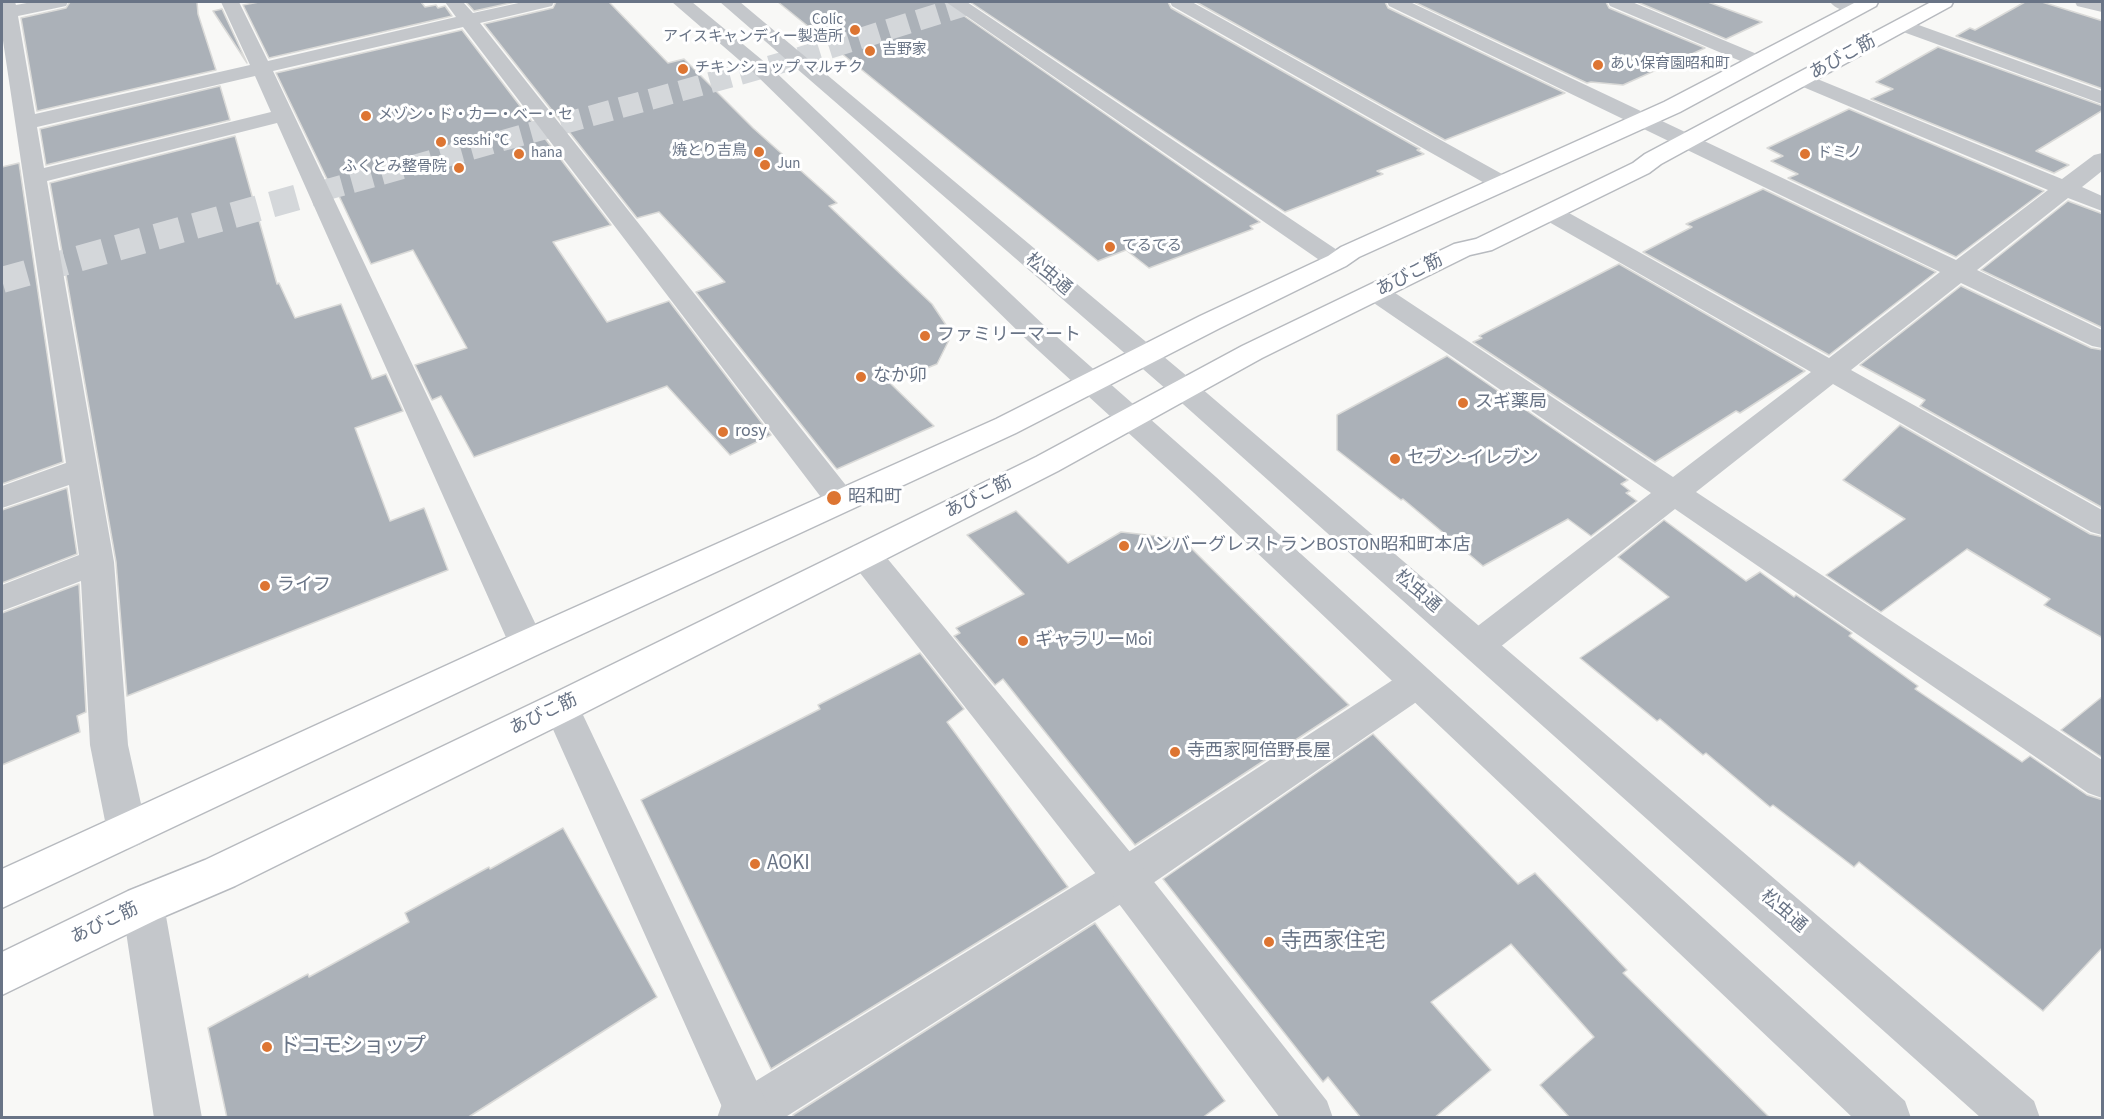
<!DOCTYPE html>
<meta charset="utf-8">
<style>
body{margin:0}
#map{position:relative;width:2104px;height:1119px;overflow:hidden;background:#f8f8f6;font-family:"Source Sans 3",sans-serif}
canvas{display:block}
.frame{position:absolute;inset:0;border:3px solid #697486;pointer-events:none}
</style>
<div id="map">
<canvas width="2104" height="1119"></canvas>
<div class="frame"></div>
</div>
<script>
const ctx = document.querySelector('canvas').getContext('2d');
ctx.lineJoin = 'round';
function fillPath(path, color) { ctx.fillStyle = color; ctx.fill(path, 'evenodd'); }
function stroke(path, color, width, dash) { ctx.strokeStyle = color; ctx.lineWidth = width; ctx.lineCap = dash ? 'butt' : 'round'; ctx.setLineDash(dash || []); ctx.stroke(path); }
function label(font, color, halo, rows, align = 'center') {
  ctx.font = font + ' "Source Sans 3","Noto Sans JP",sans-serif'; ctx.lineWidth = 6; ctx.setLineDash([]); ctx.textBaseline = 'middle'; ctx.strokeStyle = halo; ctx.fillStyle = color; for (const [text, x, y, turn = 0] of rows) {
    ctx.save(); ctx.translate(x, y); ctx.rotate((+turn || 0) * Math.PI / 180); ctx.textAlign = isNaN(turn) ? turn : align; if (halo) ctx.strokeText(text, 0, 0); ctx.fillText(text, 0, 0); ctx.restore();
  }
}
const building = new Path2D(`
 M70 2H197L198 14 216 70 37 111 21 18 66 8Z
 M259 2H421L425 7 436 5 438 8 445 6 452 16 269 58 243 5Z
 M466 2H515L474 11Z
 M556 2H609L668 63 684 59 753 128 837 203 829 206 932 304 952 334 937 364 890 383 934 426 837 469 835 467 696 292 725 282 659 212 637 218 484 24 553 8Z
 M778 2H944L1260 222 1250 226 1253 229 1149 268 1126 250 1098 261Z
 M970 2H1168L1171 8 1420 149 1417 150 1424 154 1377 171 1383 174 1285 212Z
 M1196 2H1385L1388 8 1565 93 1445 140Z
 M1414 2H1606L1609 8 1705 48 1623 85 1591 82 1587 83Z
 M1637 2H1708L1762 22 1726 39Z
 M2025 2H2042L2103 21V89L1956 36 1970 28 1975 30Z
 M222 9 247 63 213 11Z
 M462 30 611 225 553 242 607 322 669 301 771 435 730 455 667 386 474 457 441 396 432 400 415 365 467 348 413 250 371 264 332 181 327 179 276 73Z
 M1938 47 2103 106V110L2036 151 2069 165 2054 173 1871 99 1893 89 1876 82Z
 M220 86 230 120 46 165 40 129Z
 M1849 109 2044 191 1956 257 1788 178 1798 174 1771 161 1783 156 1767 148Z
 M235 136 277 284 279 283 295 318 341 304 372 379 386 374 403 411 355 428 390 521 424 508 448 570 127 696 116 562 50 183Z
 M19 163 63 462 2 484V167Z
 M1763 189 1936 272 1829 355 1643 252 1692 227 1686 224Z
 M2068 201 2103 214V328L1981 270Z
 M1619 264 1805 371 1740 413 1736 411 1655 462 1473 342 1482 338 1479 336Z
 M1961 286 2091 348 2103 350V508L1920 406 1925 400 1860 365Z
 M1447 356 1628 480 1621 484 1630 491 1626 493 1637 501 1591 536 1568 519 1483 566 1403 499 1401 500 1337 450V415Z
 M1900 425 2090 534 2103 537V638L2044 605 2050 599 1967 549 1881 612 1826 575 1905 519 1843 480Z
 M67 488 77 554 2 583V510Z
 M1016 511 1068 563 1121 532 1182 539 1349 705 1135 845 1003 679 995 685 954 636 960 633 956 628 1024 594 967 535Z
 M1664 520 1746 581 1760 572 1794 597 1796 595 1852 633 1849 636 1918 686 1915 689 2022 762 2030 756 2087 795 2103 800V947L2043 1011 1859 862 1854 867 1773 805 1770 807 1706 753 1703 755 1660 719 1657 721 1580 658 1669 597 1618 557Z
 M79 584 86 712 77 716 80 732 2 765V613Z
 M920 653 964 709 947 722 1068 887 771 1069 641 800 820 709 818 705Z
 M2103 696V758L2061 730Z
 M1373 734 1518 884 1535 873 1627 970 1623 973 1770 1118H1570L1540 1085 1594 1037 1511 944 1431 1002 1491 1070 1434 1118H1361L1328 1077 1323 1082 1163 879Z
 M563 828 657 997 467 1118H227L208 1028 308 974 309 977 409 922 405 913 489 867 490 869Z
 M1095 923 1225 1101 1202 1118H795L793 1115Z`);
const pedestrianTunnelFar1 = new Path2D(`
 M322 191 795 59 976 2`);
const pedestrianTunnel = new Path2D(`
 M2 280 327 189`);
const pedestrian = new Path2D(`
 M1418 667 1431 672 1436 682 1431 692 1140 892 784 1118H717L723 1101 1110 864 1405 672Z`);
const minor = new Path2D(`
 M2 2H15L16 5 32 2H68L66 6 18 16 35 114 250 65 221 2H239L268 61 456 17 445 2H463L473 13 523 2H554L552 6 480 23 852 493 857 501 852 509 841 512 830 509 463 27 273 71 545 644 539 654 527 658 515 654 509 644 277 123 47 181 114 562 128 745 147 831 141 844 127 849 113 844 107 831 90 745 81 581 2 611V585L79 555 69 485 2 508V486L66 463 2 34ZM255 76 271 112 44 168 37 127Z
 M946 2H967L1346 256 1350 261 1346 266 1337 269 1328 266Z
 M1170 2H1192L1511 179 1515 184 1511 189 1503 191 1495 189 1172 6Z
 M1387 2H1410L1956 260 2048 190 1796 84 1793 80 1796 76 1803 74 1810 76 2062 179 2094 155 2102 153V171L2082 187 2102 196V211L2068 198 1977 270 2102 330V348L2092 346 1961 283 1851 370 2102 510V535L2091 532 1833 384 1696 492 2102 760V798L2088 793 1675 509 1490 655 1478 659 1466 655 1460 645 1466 635 1651 493 1368 299 1364 293 1368 287 1377 285 1386 287 1673 477 1811 372 1542 218 1539 213 1542 208 1551 206 1560 208 1829 358 1940 272 1389 6Z
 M1608 2H1632L1764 57 1767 61 1764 65H1750L1610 6Z
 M1830 2C1841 1 1858 0 1866 8L1864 12C1853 15 1836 10 1830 2Z
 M2075 2H2102V12L2077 6Z
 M1902 19 2102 91V104L1895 29 1892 25 1895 21Z
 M865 543 877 546 1140 864 1327 1101 1333 1118H1280L1110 892 853 564 849 555 853 546Z
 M561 692 574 696 774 1118H727L543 707 548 696Z
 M143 885 158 891 164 905 202 1118H154L122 905 128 891Z`);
const tertiary = new Path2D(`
 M672 2H692L767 64 1048 329 1216 477 1905 1101 1911 1118H1853L1194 493 1028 341 753 72Z
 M720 2H740L1194 382 2034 1101 2040 1118H1981L1174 396Z`);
const primary = new Path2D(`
 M1856 2H1878L1876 6 1680 112 1359 257 1346 266 1220 328 1016 433 539 654 2 908V869L515 634 996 419 1200 316 1328 256 1341 247 1664 102Z
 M1931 2H1953L1951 6 1661 164 1649 173 1492 250 1470 255 1262 358 1058 471 574 718 235 886 158 919 2 995V952L128 891 205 860 548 696 1036 457 1242 346 1454 244 1476 239 1633 163 1645 154Z`);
const markers = [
 [855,30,6,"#dd7532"],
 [870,51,6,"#dd7532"],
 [1598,65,6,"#dd7532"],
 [683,69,6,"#dd7532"],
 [366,116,6,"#dd7532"],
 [441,142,6,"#dd7532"],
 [759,152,6,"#dd7532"],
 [519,154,6,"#dd7532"],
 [1805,154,6,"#dd7532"],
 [765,165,6,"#dd7532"],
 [459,168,6,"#dd7532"],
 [1110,247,6,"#dd7532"],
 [925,336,6,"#dd7532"],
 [861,377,6,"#dd7532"],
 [1463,403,6,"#dd7532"],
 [723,432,6,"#dd7532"],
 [1395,459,6,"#dd7532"],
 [834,498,8,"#dd7532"],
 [1124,546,6,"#dd7532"],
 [265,586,6,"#dd7532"],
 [1023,641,6,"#dd7532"],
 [1175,752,6,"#dd7532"],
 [755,864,6,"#dd7532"],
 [1269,942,6,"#dd7532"],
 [267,1047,6,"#dd7532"]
];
const farPoinames = [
 ["Colic",843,21,"right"],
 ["アイスキャンディー製造所",843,38,"right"],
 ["吉野家",882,51],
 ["あい保育園昭和町",1610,65],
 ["チキンショップ マルチク",695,69],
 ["メゾン・ド・カー・ベー・セ",378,116],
 ["sesshi ℃",453,142],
 ["焼とり吉鳥",747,152,"right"],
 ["hana",531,154],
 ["ドミノ",1817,154],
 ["Jun",777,165],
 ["ふくとみ整骨院",447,168,"right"],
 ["てるてる",1122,247]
];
const streetNames = [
 ["あびこ筋",1843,58,-29],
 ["松虫通",1048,275,40],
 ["あびこ筋",1410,276,-27],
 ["あびこ筋",979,498,-27],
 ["松虫通",1417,592,41],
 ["あびこ筋",544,715,-26],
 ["松虫通",1783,912,41],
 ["あびこ筋",105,924,-26]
];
const poiNames = [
 ["ファミリーマート",937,336],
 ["なか卯",873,377],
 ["スギ薬局",1475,403],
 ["rosy",735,432],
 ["セブン-イレブン",1407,459],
 ["昭和町",848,498],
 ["ハンバーグレストランBOSTON昭和町本店",1136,546],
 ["ライフ",277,586],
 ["ギャラリーMoi",1035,641],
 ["寺西家阿倍野長屋",1187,752]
];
const nearPoinames = [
 ["AOKI",767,864],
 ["寺西家住宅",1281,942],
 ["ドコモショップ",279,1047]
];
fillPath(building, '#abb1b8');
stroke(building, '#dadad8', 1.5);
stroke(pedestrianTunnelFar1, '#d4d7da', 21, [21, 10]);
stroke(pedestrianTunnel, '#d4d7da', 26, [26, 14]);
stroke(primary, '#b7babf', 3);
fillPath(pedestrian, '#c4c7cb');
fillPath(minor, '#c4c7cb');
fillPath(tertiary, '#c4c7cb');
fillPath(primary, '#fff');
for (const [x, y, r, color] of markers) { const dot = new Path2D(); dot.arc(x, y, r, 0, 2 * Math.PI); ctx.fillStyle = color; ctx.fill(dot); stroke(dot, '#fff', 2); }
label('15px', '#697486', '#fff', farPoinames, 'left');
label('18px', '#697486', '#fff', streetNames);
label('18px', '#697486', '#fff', poiNames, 'left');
label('21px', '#697486', '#fff', nearPoinames, 'left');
</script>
